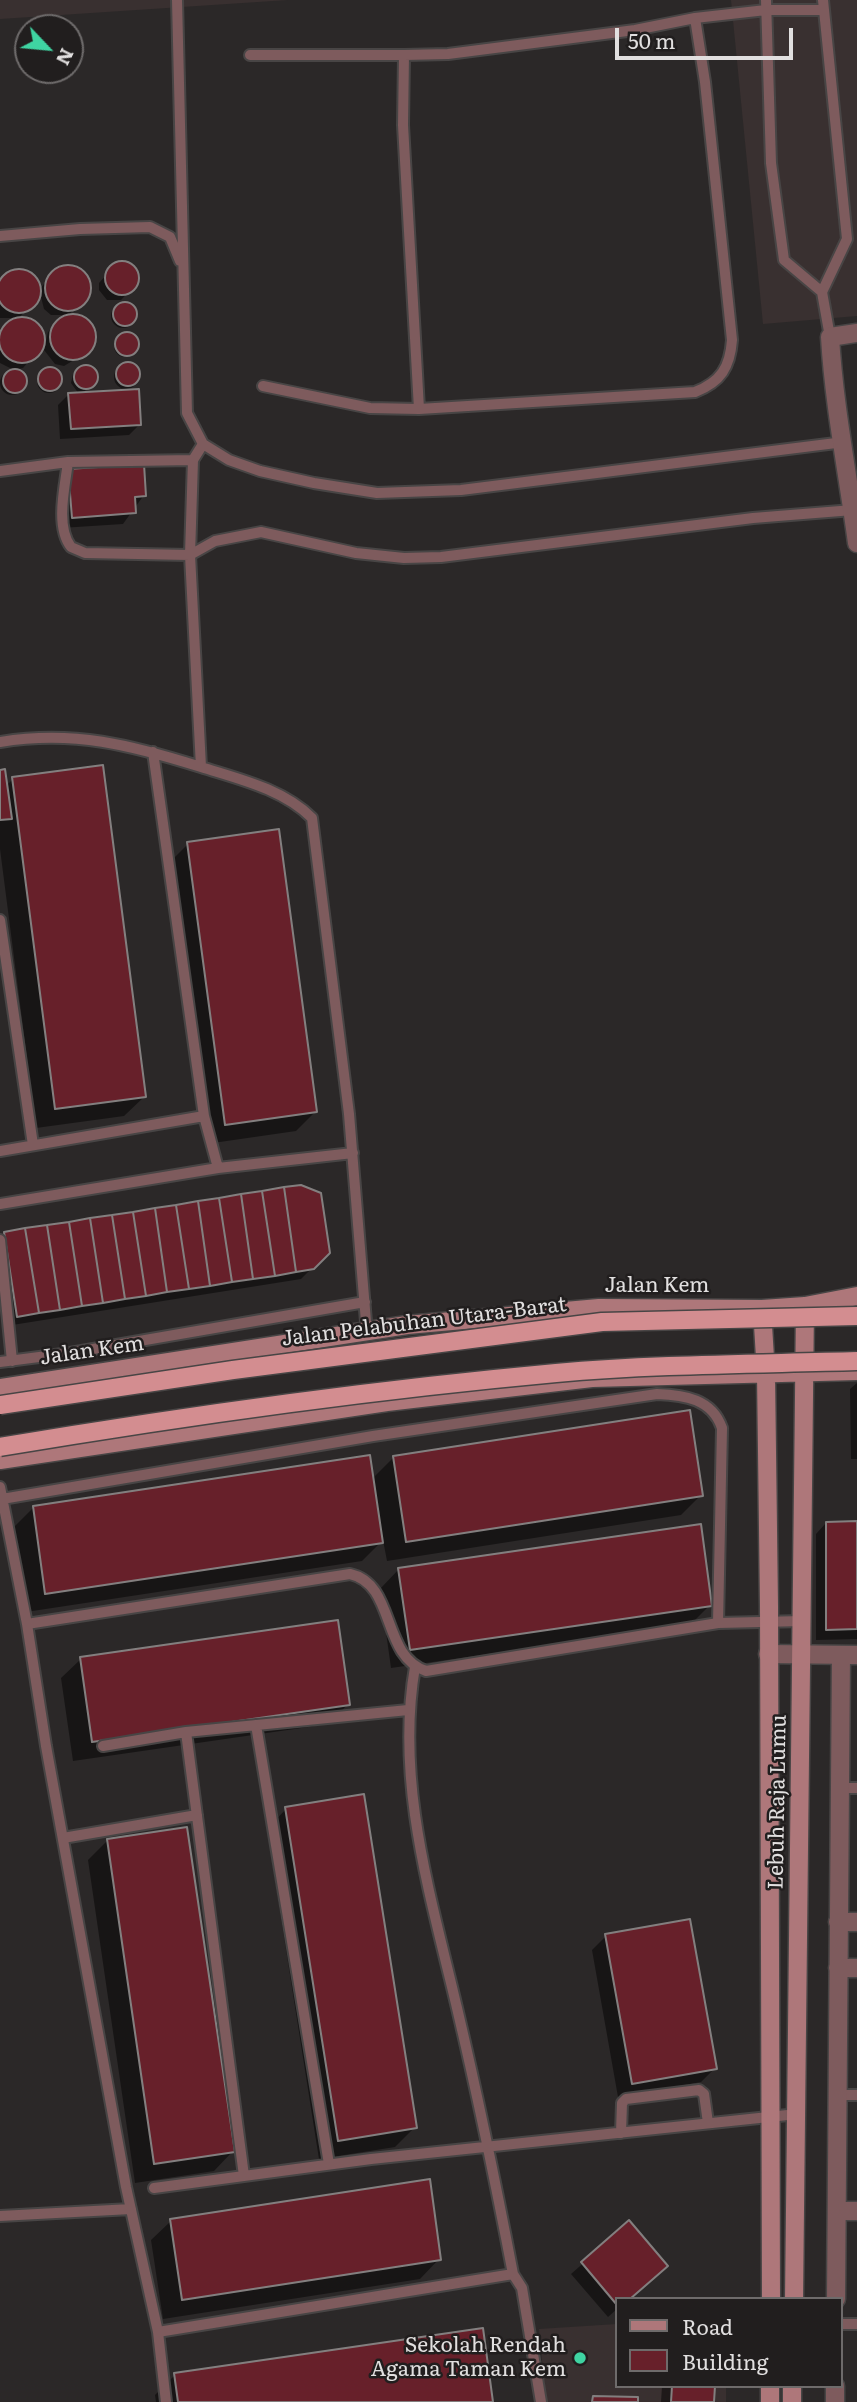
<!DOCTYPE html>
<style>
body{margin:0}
#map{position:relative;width:857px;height:2402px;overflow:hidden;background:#2b2828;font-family:Literata,serif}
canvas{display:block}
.legend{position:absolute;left:615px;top:2297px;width:228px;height:91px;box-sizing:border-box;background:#211e1e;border:2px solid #6e6b6b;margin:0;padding:9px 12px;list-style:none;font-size:21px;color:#e1dfdf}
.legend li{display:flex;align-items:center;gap:14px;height:35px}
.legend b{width:35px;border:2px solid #6e6b6b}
.north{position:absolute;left:14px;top:14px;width:70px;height:70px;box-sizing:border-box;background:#211e1e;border:2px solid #6e6b6b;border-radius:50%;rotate:116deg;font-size:19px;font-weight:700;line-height:28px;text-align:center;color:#e1dfdf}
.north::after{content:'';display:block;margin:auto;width:24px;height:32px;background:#3fd4a2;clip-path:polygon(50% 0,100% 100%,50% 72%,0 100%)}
.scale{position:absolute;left:615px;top:28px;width:178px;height:32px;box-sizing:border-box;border:4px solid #e1dfdf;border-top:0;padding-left:9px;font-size:21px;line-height:24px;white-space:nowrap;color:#e1dfdf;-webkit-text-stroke:5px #211e1e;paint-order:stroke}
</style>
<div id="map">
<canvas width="857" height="2402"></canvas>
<ul class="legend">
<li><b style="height:9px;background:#ae777a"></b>Road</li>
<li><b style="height:19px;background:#67202a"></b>Building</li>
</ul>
<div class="north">N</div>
<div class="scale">50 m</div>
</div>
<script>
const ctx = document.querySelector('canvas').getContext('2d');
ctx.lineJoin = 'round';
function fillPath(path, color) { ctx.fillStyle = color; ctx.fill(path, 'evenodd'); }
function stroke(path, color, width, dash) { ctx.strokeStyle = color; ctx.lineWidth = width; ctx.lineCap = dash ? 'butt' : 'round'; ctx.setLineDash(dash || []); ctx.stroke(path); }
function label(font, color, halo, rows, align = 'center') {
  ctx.font = font + ' Literata,serif'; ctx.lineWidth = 5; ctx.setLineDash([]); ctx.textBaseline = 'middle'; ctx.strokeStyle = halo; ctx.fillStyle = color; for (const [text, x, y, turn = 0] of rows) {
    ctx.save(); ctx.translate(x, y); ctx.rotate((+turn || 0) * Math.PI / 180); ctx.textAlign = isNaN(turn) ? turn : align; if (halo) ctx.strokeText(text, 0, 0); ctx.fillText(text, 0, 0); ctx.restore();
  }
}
const built = new Path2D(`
 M0 0H288L0 19Z
 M731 0H857V316L763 324Z
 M617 2324V2386H726V2402H546L539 2329Z`);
const shadow = new Path2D(`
 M116 264H129L137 275 138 282 121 300H107L99 290V283Z
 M68 266 85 274 88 292 69 315H51L44 309 40 293 19 318H0V282L8 272H27L40 289 51 275Z
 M111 316a12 12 0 1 1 24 0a12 12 0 1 1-24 0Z
 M63 318H82L93 333 89 351 64 366 55 364 44 350 48 332Z
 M31 321 43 336V345L23 368 14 370 0 363V336L13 322Z
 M114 346a11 11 0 1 1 22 0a11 11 0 1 1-22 0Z
 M114 377a12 12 0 1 1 24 0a12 12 0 1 1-24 0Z
 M86 366 94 370 96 379 83 393 139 425 129 435 60 439 58 405 69 394H79L71 383 73 374Z
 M37 381a12 12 0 1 1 24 0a12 12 0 1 1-24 0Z
 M0 383a12 12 0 1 1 24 0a12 12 0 1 1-24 0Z
 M69 471 144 495 123 524 61 528 58 481Z
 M0 772 6 786 13 779 144 1097 124 1116 36 1128 0 849Z
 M188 844 315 1112 296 1131 206 1144 168 864Z
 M5 1233 328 1252 301 1279 6 1326 0 1238Z
 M857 1383V1459H851L850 1389Z
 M393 1458 701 1495 681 1515 387 1561 383 1540 362 1561 26 1612 14 1527 33 1508 372 1479Z
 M826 1523H857V1639L816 1640V1534Z
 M399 1569 710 1605 690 1625 391 1668 380 1589Z
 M81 1659 348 1704 329 1724 73 1761 61 1678Z
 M286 1809 415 2127 395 2147 319 2159 267 1829Z
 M107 1841 233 2151 214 2171 135 2183 88 1860Z
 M606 1936 715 2068 701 2082 618 2097 592 1950Z
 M171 2221 439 2259 420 2279 163 2319 151 2240Z
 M629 2223 617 2309 608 2317 571 2274Z
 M175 2375 491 2402H156L155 2395Z
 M662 2386H713L712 2402H661Z`);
const building = new Path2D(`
 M105 278a17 17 0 1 1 34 0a17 17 0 1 1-34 0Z
 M45 288a23 23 0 1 1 46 0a23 23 0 1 1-46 0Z
 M-3 291a22 22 0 1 1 44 0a22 22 0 1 1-44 0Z
 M113 314a12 12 0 1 1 24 0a12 12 0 1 1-24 0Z
 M50 337a23 23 0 1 1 46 0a23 23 0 1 1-46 0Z
 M-1 340a23 23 0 1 1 46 0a23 23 0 1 1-46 0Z
 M115 344a12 12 0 1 1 24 0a12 12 0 1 1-24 0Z
 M116 374a12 12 0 1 1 24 0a12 12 0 1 1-24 0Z
 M74 377a12 12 0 1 1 24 0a12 12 0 1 1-24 0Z
 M38 379a12 12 0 1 1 24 0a12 12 0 1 1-24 0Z
 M3 381a12 12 0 1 1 24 0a12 12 0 1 1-24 0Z
 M139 389 141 425 71 429 68 393Z
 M144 464 146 496 135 497 136 513 72 518 68 469Z
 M103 765 146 1097 55 1109 12 777Z
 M5 769 12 819 0 820V770Z
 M279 829 317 1112 225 1125 187 842Z
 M301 1185 321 1193 330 1253 314 1269 296 1272 284 1187Z
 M284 1187 296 1272 275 1276 262 1191Z
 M262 1191 275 1276 253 1279 241 1194Z
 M241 1194 253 1279 232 1282 219 1198Z
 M219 1198 232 1282 210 1286 198 1201Z
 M198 1201 210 1286 189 1289 176 1205Z
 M176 1205 189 1289 167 1292 155 1208Z
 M155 1208 167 1292 146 1296 133 1212Z
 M133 1212 146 1296 125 1299 112 1215Z
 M112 1215 125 1299 103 1303 90 1218Z
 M90 1218 103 1303 82 1306 69 1222Z
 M69 1222 82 1306 60 1310 47 1225Z
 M47 1225 60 1310 39 1313 25 1228Z
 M25 1228 39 1313 17 1317 4 1232Z
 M690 1410 703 1496 406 1542 393 1456Z
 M370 1455 383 1543 45 1594 33 1506Z
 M857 1521V1629L826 1630V1522Z
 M701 1524 712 1606 410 1650 398 1568Z
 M338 1620 350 1705 92 1742 80 1657Z
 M364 1794 417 2128 338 2141 285 1807Z
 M187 1827 235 2152 154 2164 107 1839Z
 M690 1919 717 2069 632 2084 605 1934Z
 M430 2179 441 2260 182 2300 170 2219Z
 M629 2220 668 2266 630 2299H617V2305L581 2262Z
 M483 2328 493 2402H178L174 2373Z
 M672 2386H715L714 2402H671Z
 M593 2396 638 2397V2402H592Z`);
const lane = new Path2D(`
 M177 0 187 413 203 444 229 460 260 471 314 483 377 493 461 490 844 442
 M766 0 771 163 784 260 822 292
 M823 0 847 239 822 292 830 337
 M250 55H404
 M0 236 80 229 150 227 170 237 180 261
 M263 386 370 408 419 409 403 125 404 55 448 54 635 30 695 18 766 10H824
 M419 409 695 392C721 382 730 367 732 340L705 82 695 18
 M203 444 193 460 190 555 201 767C239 779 283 789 312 818L349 1114 367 1334
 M68 462C65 486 55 527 71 547L85 553 190 555 215 541 261 532 356 553 404 558 441 557 753 518 853 510
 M0 471 68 462 193 460
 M0 742C74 730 131 745 201 767
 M153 752 204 1116 218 1168
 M0 920 33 1145
 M0 1151 204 1116
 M0 1204 218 1168 353 1153
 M0 1240 12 1361
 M0 1362 70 1353 365 1302
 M0 1487 27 1624 350 1574C396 1584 381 1656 426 1671L718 1623 803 1621
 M2 1499 373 1436 657 1394C685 1395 712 1399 722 1428L718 1623
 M27 1624 46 1746 126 2187 158 2332 166 2402
 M415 1667C395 1782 431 1897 457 2008 478 2097 496 2185 513 2274L522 2288 541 2402
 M256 1725 329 2164
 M186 1732 244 2176
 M103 1746 186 1732 408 1710
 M840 1788H857
 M63 1838 197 1815
 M839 2095H857
 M621 2133 622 2103 626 2099 699 2090 704 2094 708 2123
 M154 2188 371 2159 797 2114
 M0 2216 131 2209
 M841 2324H857
 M158 2332 513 2274`);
const street = new Path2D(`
 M857 333 830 337C834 406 848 475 857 543
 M768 1654 857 1655
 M838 1922H857
 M838 1968H857
 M837 2211H857
 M836 2299 841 1655
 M835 2386V2402`);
const secondary = new Path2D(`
 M762 1309 766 1374 769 1606 771 2299
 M0 1388 407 1325 599 1308 762 1309 805 1306 857 1296
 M0 1460 387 1402 592 1378 857 1371
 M794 2299 805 1306
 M770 2402V2386
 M792 2402V2386`);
const primaryBridge = new Path2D(`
 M0 1405 233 1370 602 1322 857 1316
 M0 1447C184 1416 370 1390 556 1373 656 1364 757 1364 857 1361`);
const markers = [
 [580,2358,7,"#3fd4a2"]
];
const streetNames = [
 ["Jalan Kem",657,1286],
 ["Jalan Pelabuhan Utara-Barat",424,1322,-7],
 ["Jalan Kem",92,1351,-8],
 ["Lebuh Raja Lumu",778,1802,-89]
];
const poiNames = [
 ["Sekolah Rendah",566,2346],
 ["Agama Taman Kem",566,2370]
];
fillPath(built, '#393030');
fillPath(shadow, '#0007');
fillPath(building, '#67202a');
stroke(building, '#837f7f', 2);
stroke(lane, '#484545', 14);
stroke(street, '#484545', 21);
stroke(secondary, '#484545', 21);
stroke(lane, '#7e5b5d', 10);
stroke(street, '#7e5b5d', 18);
stroke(secondary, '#ae777a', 18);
stroke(primaryBridge, '#484545', 21, []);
stroke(primaryBridge, '#d38d90', 18);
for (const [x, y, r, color] of markers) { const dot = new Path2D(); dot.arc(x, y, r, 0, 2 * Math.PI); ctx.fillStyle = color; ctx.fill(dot); stroke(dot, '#211e1e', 2.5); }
label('21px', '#e1dfdf', '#211e1e', streetNames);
label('21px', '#e1dfdf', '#211e1e', poiNames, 'right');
</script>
